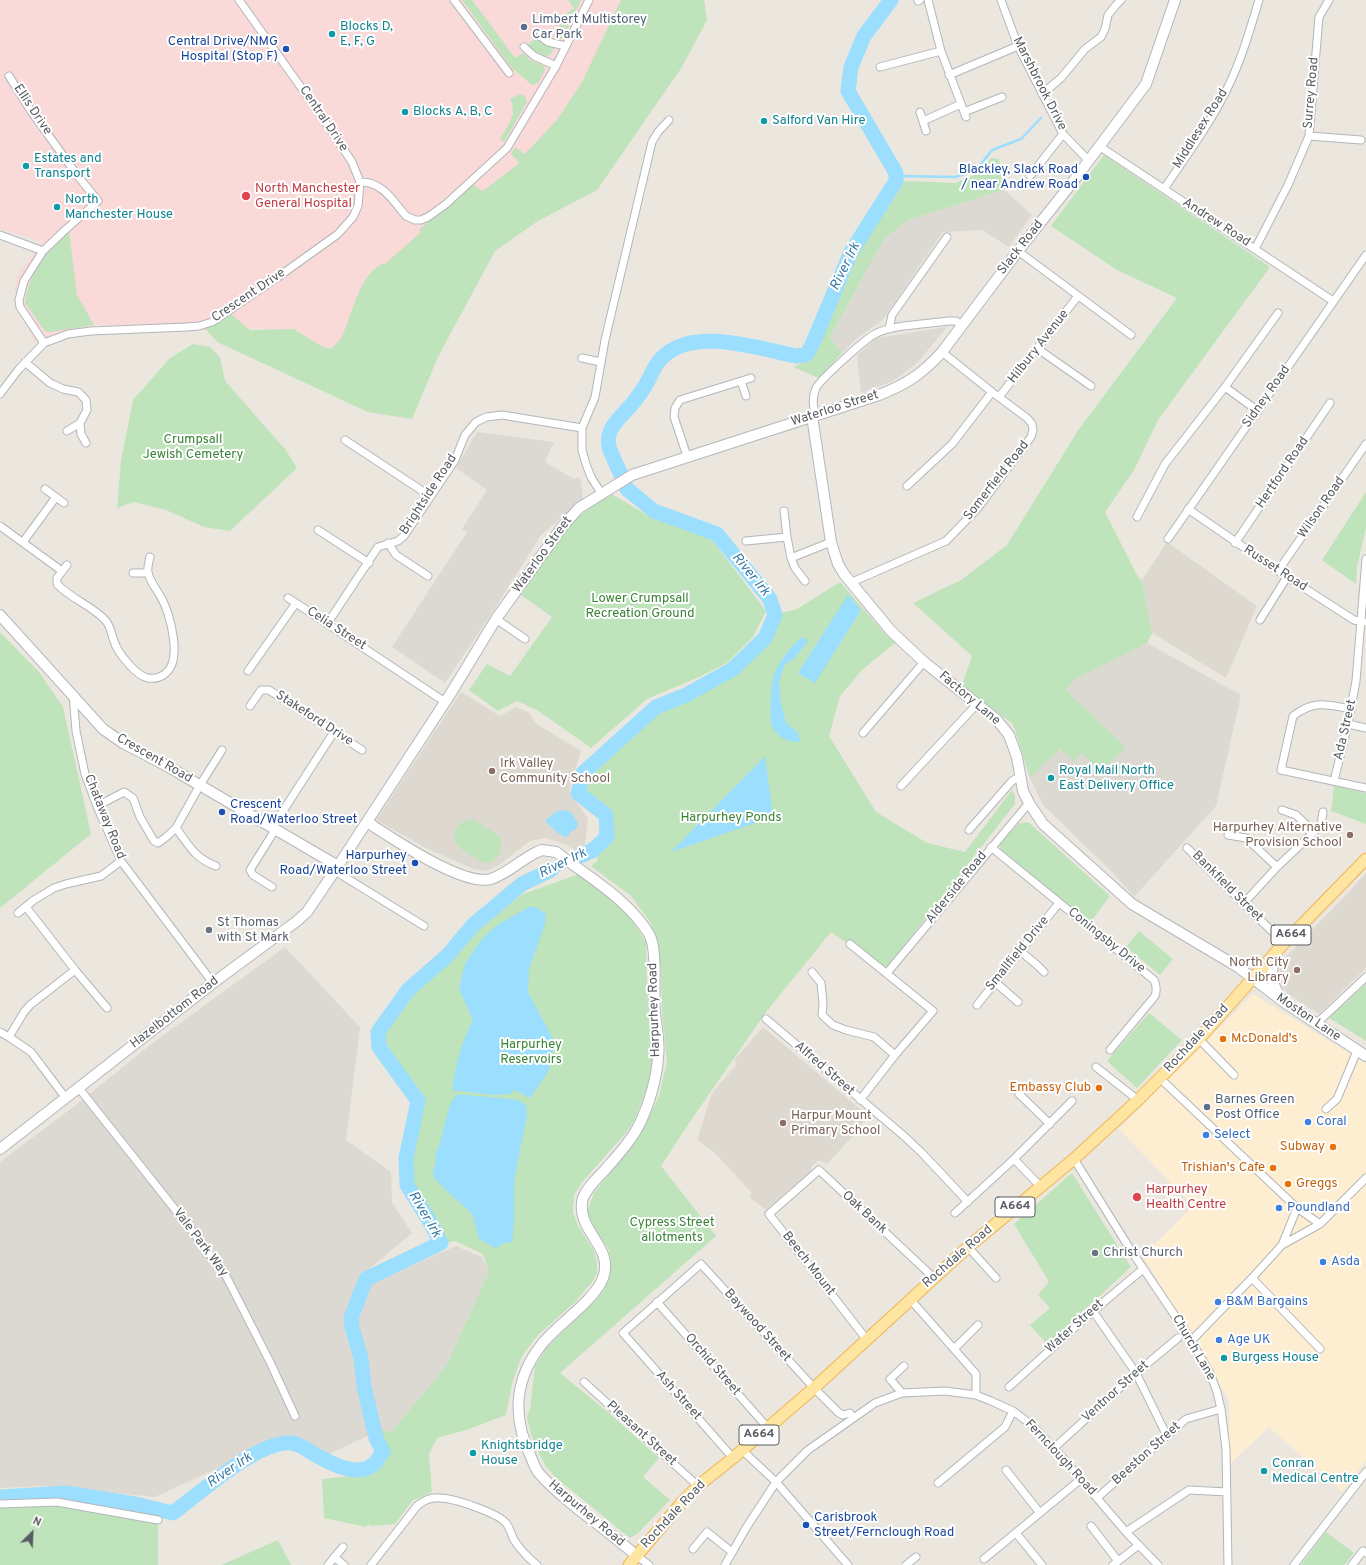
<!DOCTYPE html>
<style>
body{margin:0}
#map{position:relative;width:1366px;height:1565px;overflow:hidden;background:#ebe7df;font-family:Overpass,sans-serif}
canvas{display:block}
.north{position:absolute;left:12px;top:1513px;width:40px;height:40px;-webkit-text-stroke:3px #fff;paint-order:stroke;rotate:24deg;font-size:11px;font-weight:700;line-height:16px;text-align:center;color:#585c60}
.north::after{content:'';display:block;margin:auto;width:14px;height:18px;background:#585c60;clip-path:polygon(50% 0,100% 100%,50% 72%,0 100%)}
</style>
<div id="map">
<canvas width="1366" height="1565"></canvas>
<div class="north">N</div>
</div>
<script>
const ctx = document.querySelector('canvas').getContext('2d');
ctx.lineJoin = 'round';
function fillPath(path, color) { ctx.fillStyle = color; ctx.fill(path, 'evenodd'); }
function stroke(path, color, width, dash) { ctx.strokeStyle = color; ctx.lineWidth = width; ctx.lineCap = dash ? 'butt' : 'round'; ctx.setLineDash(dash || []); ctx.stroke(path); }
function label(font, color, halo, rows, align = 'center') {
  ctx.font = font + ' Overpass,sans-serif'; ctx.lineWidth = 4; ctx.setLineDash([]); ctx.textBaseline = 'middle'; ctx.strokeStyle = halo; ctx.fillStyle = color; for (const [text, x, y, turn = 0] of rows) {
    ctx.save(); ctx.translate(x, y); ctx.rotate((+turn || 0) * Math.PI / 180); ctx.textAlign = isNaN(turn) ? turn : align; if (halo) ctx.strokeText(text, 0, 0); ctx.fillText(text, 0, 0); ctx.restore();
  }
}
const commercial = new Path2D(`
 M1253 994 1366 1064V1461L1342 1492 1269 1427 1229 1465V1400L1143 1256 1193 1206 1119 1129Z`);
const industrial = new Path2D(`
 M1004 190 1032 215 1009 247 982 230 943 232 882 321 857 338 842 353 830 337 884 239 908 220Z
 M947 327 917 363 893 381 861 393 857 355 876 338Z
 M477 432 554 442 545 462 574 479 580 477 583 499 541 535 494 610 445 683 392 647 467 532 462 529 487 490 456 468Z
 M1147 643 1241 695 1216 806 1134 897 1115 875 1043 805 1030 778 1060 749 1082 753 1126 747 1066 690 1075 679Z
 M285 947 360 1027 346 1140 391 1172 392 1202 412 1233 361 1276 345 1318V1333L358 1361 370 1435 329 1454 283 1438 155 1497 44 1486 0 1488V1162L77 1104 154 1042Z
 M456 1246 482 1257 489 1272 446 1366 391 1432 380 1429 367 1383 365 1357 353 1322 368 1285Z`);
const education = new Path2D(`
 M1167 542 1257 606 1226 678 1152 633 1142 580Z
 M461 692 500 716 516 707 530 713 535 723 581 751 569 791 588 819 585 845 575 850 564 844 546 838 530 841 496 867 486 871 473 869 426 848 376 820Z
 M1366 873V968L1319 1014 1288 994 1283 988 1279 978 1281 962 1345 896Z
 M763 1027 868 1116 853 1134 854 1135 827 1164 822 1161H817L811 1167V1171L766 1210 749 1197 752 1193 716 1154 697 1140 712 1093 736 1065 735 1059Z`);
const medical = new Path2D(`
 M0 0H637L592 94 342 356 260 327 221 332 105 324 68 330 34 342 14 288 19 273 41 241 0 229Z`);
const green = new Path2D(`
 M462 0H472L515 58 523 53 530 60 544 66 545 70 538 83 532 85 511 67Z
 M568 0H581L563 37 558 41H554L560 25 565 22 562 17 574 8Z
 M621 0H704L707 20 682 67 597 190 538 221 495 251 438 357 412 419 368 412 217 342 204 327 231 314 250 330 294 329 321 346 331 349C334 346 338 342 341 338 352 317 360 269 386 263L420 233V229L472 184 483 191 518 164 519 162 511 154 515 147 525 154 557 120 582 82Z
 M538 37 555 47 549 56 547 55 546 57 535 53 527 45Z
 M518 95 521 94 525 96 527 102 504 142 500 139C508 125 518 114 510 99Z
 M1104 155 1270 267 1158 420 1134 470 1105 512 1138 577 1142 580 1152 633 1147 643 1075 679 1066 690 1126 747 1100 772 1082 753 1073 761 1060 749 1030 778 1013 724 965 688 963 682 972 656 913 603 961 580 1007 545 1079 429 1177 298 1117 270 1051 226Z
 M991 158 999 159 1005 186 1004 190 908 220 884 239 830 337 842 353 819 378 793 367 810 360 823 337 854 261 899 186 904 181 956 183 979 173Z
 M69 231 77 295 94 325 50 332 45 331 25 303C26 297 27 290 29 285 36 264 53 246 69 231Z
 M193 344 210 347 220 357 225 381 285 449 297 468 230 531 204 527 166 510 134 502 117 508 121 461 133 400 170 358Z
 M1366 492V527L1357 567 1356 584 1322 560Z
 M610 493 652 518 710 537 766 611 753 637 727 663 699 677 647 699 591 748 537 710 517 701 498 711 469 690 487 664 510 676 552 617 521 595 566 526Z
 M840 582 886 635 895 643 862 670 840 696 829 736 876 812 927 843 965 852 1012 790 1015 796V804L885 970 831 932 766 1012 687 1126 661 1166 716 1236 560 1373 609 1413 659 1458 643 1477 670 1500 638 1533 630 1538 555 1477 545 1465 537 1450 531 1434 527 1417 530 1409 535 1366 548 1346 596 1300 604 1290 610 1276 611 1263 608 1248 594 1229 586 1214 594 1193 634 1143 644 1127 659 1096 667 1062 662 1011 661 968 657 938 650 922 631 896 591 866 597 861 601 823 586 795 588 777 657 711 690 697 737 672 769 640 781 613 797 609Z
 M0 632 39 672 63 707 91 834 0 908Z
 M1334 786 1366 793V824L1331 811Z
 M468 820H475L500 837C504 849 498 865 482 862 480 861 476 858 474 857 465 852 451 845 455 832 457 825 461 822 468 820Z
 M1028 822 1110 896 1089 924 1001 849 999 844 1020 823Z
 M582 873 627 913 646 942 648 1010 655 1055 649 1083 634 1121 625 1134 583 1181 574 1195 573 1212 577 1224 594 1251 597 1262V1273L592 1282 574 1303 538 1335 522 1356 513 1380 506 1415 469 1429 437 1438 429 1454 432 1492 412 1501 395 1524 371 1526 368 1524 366 1527 324 1518 322 1479 369 1474 380 1440V1429L391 1432 446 1366 489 1272 483 1254 455 1241 445 1243 410 1184V1161L421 1101 384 1047 383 1032 412 993 453 960 477 927 523 894Z
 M1139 931 1173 959 1160 975 1126 947Z
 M1366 984V1041L1329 1018Z
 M1149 1013 1182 1040 1137 1088 1107 1061Z
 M1072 1173 1131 1267 1047 1344 1030 1325 1050 1308 1038 1295 1049 1282 1014 1224Z
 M43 1504 158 1523V1565H0V1507Z
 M1326 1532 1354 1553 1344 1565H1301Z
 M278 1540 291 1565H221Z`);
const water = new Path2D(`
 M848 595 861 610 815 683 798 673Z
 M803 637 808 641 795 658 785 664 779 681 780 698 786 723 798 733 800 742C789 743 777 737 772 726 769 719 771 687 773 679 776 666 791 644 803 637Z
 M765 756 773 817 671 852Z
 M566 810 572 813 578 824 575 830 571 831 568 836 565 837 558 833 545 821 557 811Z
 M589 843 597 852 584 860 537 881 530 874 575 852Z
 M529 907H536L546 914 545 924 529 969 528 992 554 1041 549 1070 530 1098 514 1090 511 1094 493 1095 452 1090C456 1063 461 1044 473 1020L459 989 465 964 482 939 499 924Z
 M457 1094 518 1100 526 1105 527 1115 514 1180V1223L512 1242 504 1243 496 1248 479 1239 473 1216 469 1211 451 1195 434 1178 433 1173 436 1160 435 1151 438 1150 450 1104Z`);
const stream = new Path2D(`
 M896 181 902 176 955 177 967 173 978 168 992 150 1021 139 1041 118`);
const river = new Path2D(`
 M576 858 592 851 607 837 606 815 578 793 583 773 656 707 686 695 733 669 765 638 775 615 770 599 717 534 654 511 627 489 610 450C603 429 620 419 632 404 639 396 644 388 649 379 652 373 655 365 660 360 689 325 757 348 796 356L806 355 812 345 851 252 896 181V173L848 91 851 67 864 36 891 0
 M0 1497 66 1493 135 1504 173 1513C200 1493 258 1440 292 1443 299 1444 308 1450 314 1454 330 1463 359 1480 376 1462 378 1459 380 1455 383 1452L376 1438 364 1386 361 1358 352 1327 351 1318 366 1279 441 1243 430 1222 407 1185 406 1158 418 1101 379 1047 378 1032 408 990 447 956 473 925 522 884 551 870`);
const street = new Path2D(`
 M454 0 509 73
 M928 0 941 51 966 117
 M1001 0 1018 46 1063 134 1089 161
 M918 1 920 0
 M540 36 548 42 566 46
 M524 47 534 56 556 66
 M880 67 941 51
 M949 75 1018 46
 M9 76 31 111 77 175 98 201 64 231 43 251 24 281 19 300 20 307 44 343
 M1042 94 1061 78 1085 49 1101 37 1105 29 1108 15 1116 5 1121 0
 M920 112 926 131
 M964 112 1002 97
 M923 121 961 104
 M1309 136 1361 140
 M1099 146 1333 301
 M1030 176 1063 134
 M360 182C382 181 393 201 406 216L415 220H421L428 217 446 204 507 148 556 66 589 0
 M1164 189C1186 156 1210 124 1227 89 1241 61 1250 30 1259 0
 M0 235 43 251
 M1255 249 1288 185 1309 136 1319 17 1329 0
 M1018 251 1131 335
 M889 329 892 315 947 237
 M1038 349 1091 386
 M582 358 601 362
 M25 362 50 383 63 389 78 392 86 400 87 410 80 423 81 434 86 443
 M741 381 746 396
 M1225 387 1258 411
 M0 394 19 369 44 343 68 334 91 331 186 327 199 326 212 322 278 277 338 234 353 217 358 206 360 182 352 162 322 117 239 0
 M999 397 1078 296
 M815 415C813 405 812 397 816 388 820 380 866 338 875 334 890 325 929 324 948 321H956L962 326
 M67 431 80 423
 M345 440 430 496
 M687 456 674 417 675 408 680 400 751 378
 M907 486 952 444 992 392
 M45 489 64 503
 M601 493 591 477 586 464 582 450V428L595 397 605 340 652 142 658 132 669 120
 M1188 509 1287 577 1354 620 1364 622
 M784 511 787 537
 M1137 517 1165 464 1225 387 1278 313
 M0 526 62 571
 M318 530 369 563
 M1168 539 1366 255
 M746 541 787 537 791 558 831 542
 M23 542 56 497
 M388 543 396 555 428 576
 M1235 543 1330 403
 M791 558 795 568 805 581
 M67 565 57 578V584C71 599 93 606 106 621 111 627 111 634 114 641 117 652 136 676 148 678 155 679 162 677 167 672 182 658 170 615 162 599 158 591 149 581 148 572 147 567 149 562 150 557
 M1278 571 1366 444
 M133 573H148
 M850 583 946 541 977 509 1031 437 1033 430 1032 424 1027 418 992 392 942 352
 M288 598 296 603
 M496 619 525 639
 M1260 620 1287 577
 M327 624 378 547 398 541 404 536 455 460 465 435 476 422 486 417 502 415 582 428
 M248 671 296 603 445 702
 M73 694 76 731 85 774 97 806 121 861 213 983
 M250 706 261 690H269L362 750
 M1351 709C1326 704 1314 700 1293 716L1281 770 1366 788
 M1348 724 1366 728
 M863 733 924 662
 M1334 781 1348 724 1356 681 1366 559
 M901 786 977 704
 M97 806 124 792 133 798 140 817 154 841 158 843 165 838 176 828 200 785 222 750
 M176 828C189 845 194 858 216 866
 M272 828 334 732
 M969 830 1012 781 1020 776
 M1314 832 1321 825 1323 812
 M1228 835 1246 838 1277 867
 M991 847 1154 980C1157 986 1157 990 1155 996L1110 1050
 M1187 848 1284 943
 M335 871 424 926
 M272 887 253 875 250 870 275 830
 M1244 903 1277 867 1314 832 1296 815 1282 810
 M26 907 75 970 30 1005 24 1012 9 1037 31 1052 65 1097
 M18 913 34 900 54 888 66 884 101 876 121 861
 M850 944 933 1011 895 1055 860 1100
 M1020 951 1037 965 1044 972
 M75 970 107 1008
 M812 972 821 983 823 1003 822 1015 833 1025 846 1030 874 1037 895 1055
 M887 973 1029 803
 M995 982 1018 1002
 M977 1005 1059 903
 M766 1019 904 1136 922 1153 968 1202
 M1316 1024 1366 977
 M0 1032 9 1037
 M1199 1039 1234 1075
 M1096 1067 1138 1100
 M1165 1083 1297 1208 1320 1224
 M78 1087 189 1227 226 1276 270 1362 295 1416
 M1019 1094 1050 1124
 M1326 1109 1337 1099 1357 1051
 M1014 1159 1040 1186
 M1074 1159 1130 1249 1186 1332 1210 1373 1217 1392 1221 1409 1226 1449 1228 1565
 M1297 1208 1282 1245 1252 1278 1320 1349
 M955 1213 1014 1159 1072 1101
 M1282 1245 1320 1224 1366 1178
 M968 1247 996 1278
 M910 1299 976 1374V1395
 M657 1302 767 1427
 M1093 1311 1136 1373 1167 1436
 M867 1340 769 1214 819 1170 934 1278
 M1192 1340 1252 1278
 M954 1349 978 1325
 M584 1382 698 1486
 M1009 1387 1093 1311 1143 1269
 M902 1393 890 1379 904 1366
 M1054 1448 1136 1373 1178 1338
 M742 1450 776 1482 848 1565
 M733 1458 623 1333 701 1264 814 1388 839 1413 843 1415 850 1413 853 1418
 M1006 1470 1040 1513
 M938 1483 1005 1427 1013 1411
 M1097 1498 1186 1419 1221 1409
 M0 1504 57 1502 158 1520
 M1091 1526 1118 1561
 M1126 1532 1189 1490 1227 1492
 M1016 1533 1042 1565
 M693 1549 707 1532 732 1552
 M637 1556 649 1565
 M334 1557 344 1565
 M984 1559 1081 1479
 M328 1565 343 1547
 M371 1565 417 1506C423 1501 431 1497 440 1498 453 1498 498 1513 506 1523 510 1528 511 1534 514 1540 520 1549 528 1558 537 1565
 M725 1565 746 1528 776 1482 808 1450 875 1403 902 1393 945 1391 976 1395 991 1401 1013 1411 1033 1426 1061 1456 1126 1532 1158 1565
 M906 1565 916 1557
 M1113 1565 1139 1545
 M1294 1565 1366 1472
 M1352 1565 1363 1551 1366 1553`);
const secondary = new Path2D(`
 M812 416 831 542 838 564 844 574 891 631 924 662 997 720 1009 735 1017 757 1023 791 1029 803 1043 824 1132 904 1238 967 1284 1002 1366 1056
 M0 615 103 729 123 743 167 766 338 866
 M367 822C392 838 463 887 491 879 507 874 522 859 537 852L542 850 556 852C587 876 628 899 649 934 658 949 653 994 655 1014 657 1029 660 1043 658 1057 657 1078 648 1108 638 1127 629 1144 616 1157 604 1171 596 1179 587 1188 583 1198 574 1230 615 1246 603 1278 595 1300 557 1325 542 1344 514 1379 512 1418 531 1457 533 1462 535 1468 538 1472 550 1487 565 1498 579 1510 599 1525 618 1540 637 1556
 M1277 952C1269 969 1271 984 1281 999
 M0 1149 213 983 297 921 307 912 338 866 451 693 496 619 562 527 579 508 632 475 879 395C907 384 922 374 942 352L1018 251 1075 179 1146 84 1175 0`);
const primary = new Path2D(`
 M629 1565 683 1501 698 1486 733 1458 814 1388 968 1247 1074 1159 1138 1100 1199 1039 1284 943 1366 859`);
const markers = [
 [524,27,4,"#5c6f8a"],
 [332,34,4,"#0f9aa8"],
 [286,49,4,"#1a4fb4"],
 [405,112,4,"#0f9aa8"],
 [764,121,4,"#0f9aa8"],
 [26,166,4,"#0f9aa8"],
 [1086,177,4,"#1a4fb4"],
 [246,196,5,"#e0444e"],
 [57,207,4,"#0f9aa8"],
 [492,771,4,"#8d6e63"],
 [1051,778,4,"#0f9aa8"],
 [222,812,4,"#1a4fb4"],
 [1350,835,4,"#8d6e63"],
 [415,863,4,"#1a4fb4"],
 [209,930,4,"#6b7280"],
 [1297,970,4,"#8d6e63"],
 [1223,1039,4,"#e8710a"],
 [1099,1088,4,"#e8710a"],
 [1207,1107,4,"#5c6f8a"],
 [1308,1122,4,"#3f7fe0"],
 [783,1123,4,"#8d6e63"],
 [1206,1135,4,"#3f7fe0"],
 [1333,1147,4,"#e8710a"],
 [1273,1168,4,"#e8710a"],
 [1288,1184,4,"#e8710a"],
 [1137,1197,5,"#e0444e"],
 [1279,1208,4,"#3f7fe0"],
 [1095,1253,4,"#6b7280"],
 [1323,1262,4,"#3f7fe0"],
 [1218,1302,4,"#3f7fe0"],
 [1219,1340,4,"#3f7fe0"],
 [1224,1358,4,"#0f9aa8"],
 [473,1453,4,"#0f9aa8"],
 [1264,1471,4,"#0f9aa8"],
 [806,1525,4,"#1a4fb4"]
];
const shields = [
 [1291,935,40],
 [1015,1207,40],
 [759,1435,40]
];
const shieldNames = [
 ["A664",1291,935],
 ["A664",1015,1207],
 ["A664",759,1435]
];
const serviceNames = [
 ["Limbert Multistorey",532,20],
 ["Car Park",532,35],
 ["Barnes Green",1215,1100],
 ["Post Office",1215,1115]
];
const cultureNames = [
 ["Blocks D,",340,27],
 ["E, F, G",340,42],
 ["Blocks A, B, C",413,112],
 ["Salford Van Hire",772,121],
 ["Estates and",34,159],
 ["Transport",34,174],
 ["North",65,200],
 ["Manchester House",65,215],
 ["Royal Mail North",1059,771],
 ["East Delivery Office",1059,786],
 ["Burgess House",1232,1358],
 ["Knightsbridge",481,1446],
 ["House",481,1461],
 ["Conran",1272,1464],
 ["Medical Centre",1272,1479]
];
const transitNames = [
 ["Central Drive/NMG",278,42],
 ["Hospital (Stop F)",278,57],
 ["Blackley, Slack Road",1078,170],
 ["/ near Andrew Road",1078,185],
 ["Crescent",230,805,"left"],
 ["Road/Waterloo Street",230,820,"left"],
 ["Harpurhey",407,856],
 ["Road/Waterloo Street",407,871],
 ["Carisbrook",814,1518,"left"],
 ["Street/Fernclough Road",814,1533,"left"]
];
const streetNames = [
 ["Marshbrook Drive",1039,84,63],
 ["Surrey Road",1312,93,-85],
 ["Ellis Drive",32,110,56],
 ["Central Drive",323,119,56],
 ["Middlesex Road",1201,129,-58],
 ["Andrew Road",1216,223,33],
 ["Slack Road",1021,248,-52],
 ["Crescent Drive",249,296,-34],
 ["Hilbury Avenue",1039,347,-52],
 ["Sidney Road",1267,397,-55],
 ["Waterloo Street",835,409,-18],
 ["Hertford Road",1283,473,-56],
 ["Somerfield Road",997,481,-52],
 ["Brightside Road",429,495,-57],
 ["Wilson Road",1322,508,-55],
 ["Waterloo Street",543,555,-54],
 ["Russet Road",1275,569,33],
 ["Celia Street",336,629,33],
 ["Factory Lane",969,699,40],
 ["Stakeford Drive",314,719,33],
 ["Ada Street",1346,730,-77],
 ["Crescent Road",154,759,30],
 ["Chataway Road",104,817,68],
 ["Bankfield Street",1227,887,45],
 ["Alderside Road",957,888,-51],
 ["Coningsby Drive",1106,941,39],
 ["Smallfield Drive",1018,954,-51],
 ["Harpurhey Road",655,1010,-92],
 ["Hazelbottom Road",175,1013,-38],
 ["Moston Lane",1308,1018,34],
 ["Rochdale Road",1197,1039,-47],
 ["Alfred Street",824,1069,41],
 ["Oak Bank",864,1213,43],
 ["Vale Park Way",200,1243,53],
 ["Rochdale Road",958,1257,-41],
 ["Beech Mount",808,1264,52],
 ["Baywood Street",757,1326,48],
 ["Water Street",1075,1327,-42],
 ["Church Lane",1193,1348,60],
 ["Orchid Street",712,1365,49],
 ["Ventnor Street",1116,1392,-42],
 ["Ash Street",678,1396,48],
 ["Pleasant Street",641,1434,42],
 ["Beeston Street",1147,1454,-42],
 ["Fernclough Road",1060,1458,47],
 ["Harpurhey Road",586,1514,40],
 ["Rochdale Road",674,1515,-47]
];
const healthNames = [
 ["North Manchester",255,189],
 ["General Hospital",255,204],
 ["Harpurhey",1146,1190],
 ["Health Centre",1146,1205]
];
const parkNames = [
 ["Crumpsall",193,440],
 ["Jewish Cemetery",193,455],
 ["Lower Crumpsall",640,599],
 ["Recreation Ground",640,614],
 ["Harpurhey Ponds",731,818],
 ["Harpurhey",531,1045],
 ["Reservoirs",531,1060],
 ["Cypress Street",672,1223],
 ["allotments",672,1238]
];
const educationNames = [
 ["Irk Valley",500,764],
 ["Community School",500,779],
 ["Harpurhey Alternative",1342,828,"right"],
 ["Provision School",1342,843,"right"],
 ["North City",1289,963,"right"],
 ["Library",1289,978,"right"],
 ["Harpur Mount",791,1116],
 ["Primary School",791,1131]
];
const worshipNames = [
 ["St Thomas",217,923],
 ["with St Mark",217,938],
 ["Christ Church",1103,1253]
];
const foodNames = [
 ["McDonald's",1231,1039,"left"],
 ["Embassy Club",1091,1088],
 ["Subway",1325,1147],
 ["Trishian's Cafe",1265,1168],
 ["Greggs",1296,1184,"left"]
];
const shopNames = [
 ["Coral",1316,1122],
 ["Select",1214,1135],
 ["Poundland",1287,1208],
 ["Asda",1331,1262],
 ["B&M Bargains",1226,1302],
 ["Age UK",1227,1340]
];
const waterNames = [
 ["River Irk",846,267,-64],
 ["River Irk",750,575,51],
 ["River Irk",563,864,-26],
 ["River Irk",424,1215,60],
 ["River Irk",230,1471,-34]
];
fillPath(commercial, '#fdeed2');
fillPath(industrial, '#dcd9d3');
fillPath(education, '#ddd9d0');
fillPath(medical, '#fad9d9');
fillPath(green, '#bfe3ba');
fillPath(water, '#9cdefe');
stroke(stream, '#9cdefe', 2.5);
stroke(river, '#9cdefe', 15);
stroke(street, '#b2b6ba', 9);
stroke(secondary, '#b3b7bc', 12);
stroke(primary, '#f0b353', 13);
stroke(street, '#fff', 7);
stroke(secondary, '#fff', 10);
stroke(primary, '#fee5a1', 11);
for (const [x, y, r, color] of markers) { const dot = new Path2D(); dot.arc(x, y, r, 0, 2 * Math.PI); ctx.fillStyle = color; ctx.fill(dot); stroke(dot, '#fff', 1.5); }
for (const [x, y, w] of shields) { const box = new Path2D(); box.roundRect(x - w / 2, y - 10, w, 20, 3); ctx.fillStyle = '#fff'; ctx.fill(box); stroke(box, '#585c60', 1); }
label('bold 12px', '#585c60', null, shieldNames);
label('13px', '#4e5e75', '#fff', serviceNames, 'left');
label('13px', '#0d838f', '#fff', cultureNames, 'left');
label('13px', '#164399', '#fff', transitNames, 'right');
label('13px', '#585c60', '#fff', streetNames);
label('13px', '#be3a42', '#fff', healthNames, 'left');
label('13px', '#398234', '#fff', parkNames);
label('13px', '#785e54', '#fff', educationNames, 'left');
label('13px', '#5b616d', '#fff', worshipNames, 'left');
label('13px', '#c56008', '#fff', foodNames, 'right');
label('13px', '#366cbe', '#fff', shopNames, 'left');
label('italic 14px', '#397aa6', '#fff', waterNames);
</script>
